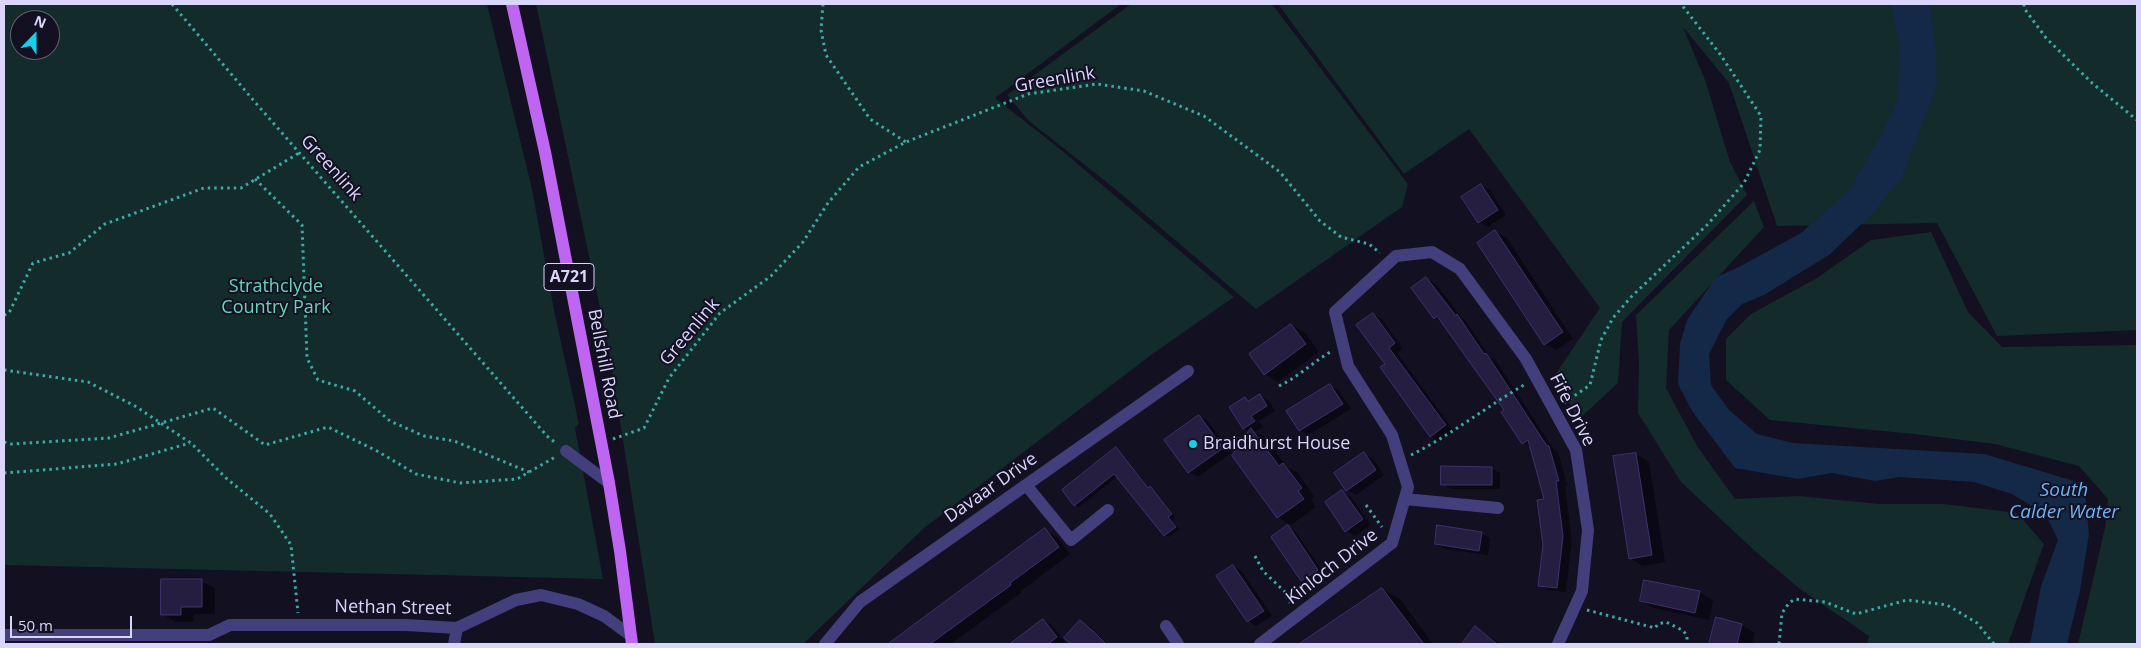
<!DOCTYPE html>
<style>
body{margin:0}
#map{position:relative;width:2141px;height:648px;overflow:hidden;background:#131022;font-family:"Open Sans",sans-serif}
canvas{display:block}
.frame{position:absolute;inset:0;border:5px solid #d9d5fb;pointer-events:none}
.north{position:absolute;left:10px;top:10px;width:50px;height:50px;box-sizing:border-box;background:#131022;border:1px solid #625f79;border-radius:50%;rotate:22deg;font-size:14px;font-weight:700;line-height:20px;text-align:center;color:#d9d5fb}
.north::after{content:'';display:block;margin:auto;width:18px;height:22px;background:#15d0e6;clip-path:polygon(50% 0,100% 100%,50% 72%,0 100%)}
.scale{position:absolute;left:10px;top:616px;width:122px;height:22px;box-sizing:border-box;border:2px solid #d9d5fb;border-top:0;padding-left:6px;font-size:15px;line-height:18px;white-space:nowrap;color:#d9d5fb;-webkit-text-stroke:4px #131022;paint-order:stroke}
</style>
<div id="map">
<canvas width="2141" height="648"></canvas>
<div class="frame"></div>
<div class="north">N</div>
<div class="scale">50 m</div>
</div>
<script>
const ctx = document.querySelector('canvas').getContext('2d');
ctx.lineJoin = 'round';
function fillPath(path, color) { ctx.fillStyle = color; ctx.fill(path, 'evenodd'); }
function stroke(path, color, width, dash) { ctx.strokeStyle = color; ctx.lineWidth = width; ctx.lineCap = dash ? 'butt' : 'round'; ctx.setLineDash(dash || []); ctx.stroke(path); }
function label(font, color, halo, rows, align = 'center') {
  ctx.font = font + ' "Open Sans",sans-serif'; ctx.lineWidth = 4; ctx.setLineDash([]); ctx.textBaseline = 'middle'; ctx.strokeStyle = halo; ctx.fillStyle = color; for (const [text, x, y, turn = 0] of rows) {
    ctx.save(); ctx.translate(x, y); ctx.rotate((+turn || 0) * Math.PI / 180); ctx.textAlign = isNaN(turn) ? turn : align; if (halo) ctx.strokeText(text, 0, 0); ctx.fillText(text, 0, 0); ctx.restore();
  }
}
const green = new Path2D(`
 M4 4H487L532 189 554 310 579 424 575 428 603 579 4 565ZM20 20H50V50H20Z
 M536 4H1121L995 98 1060 149 1234 297 1151 355 924 528 803 644H655L609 351Z
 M1131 4H1272L1408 184 1402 207 1256 309 1114 188 1029 121 1007 95Z
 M1278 4H2137V330L1997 336 1937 223 1777 226 1729 83 1683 27 1705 80 1730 162 1747 195 1622 322 1618 383 1578 420 1555 375 1600 308 1469 129 1404 174Z
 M1754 201 1764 227 1669 330 1666 388 1697 446 1735 499 1798 496 1879 504H1944L2017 513 2044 544 2008 644H1867L1869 636 1800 589 1756 552 1681 482 1638 413 1639 361 1636 315Z
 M1931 232 1968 312 2002 347 2137 345V644H2078L2105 528 2108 499 2079 466 1995 444 1914 434 1770 420 1726 380V339L1751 314 1817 278 1871 240Z`);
const water = new Path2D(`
 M1891 4H1930L1936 53 1937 86 1902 177 1873 213 1829 255 1764 295 1742 304 1727 319 1709 354 1711 385 1729 410 1757 434 1793 443 1984 454 2084 484 2089 534 2080 591 2067 644H2030L2041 586 2058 540 2046 515 2012 494 1974 482 1900 477 1875 481 1832 473 1798 479 1735 468 1692 411 1678 384 1680 344 1687 320 1716 277 1737 268 1801 233 1849 190 1880 137 1897 102 1900 50Z`);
const shadow = new Path2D(`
 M1481 185 1490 190 1506 215 1488 227 1479 222Z
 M1496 232 1507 238 1573 339 1556 350 1545 344Z
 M1426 278 1435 283 1462 318 1466 321 1490 357 1495 359 1554 450 1558 452 1567 485 1565 486 1572 541 1566 592 1548 590 1539 585 1544 545 1546 500 1531 448 1523 443 1505 410 1443 322 1435 318 1413 288Z
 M1373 314 1382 319 1403 349 1397 353 1454 431 1439 441 1430 436 1387 364Z
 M1292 325 1305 333 1319 352 1278 382 1265 374Z
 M1330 385 1339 391 1351 409 1308 435 1300 430Z
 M1260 395 1269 401 1275 411 1259 421 1263 427 1255 432 1265 437 1287 467 1297 472 1314 496 1311 499 1316 507 1291 525 1278 517 1233 456 1250 432 1244 428 1245 398 1250 401Z
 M1199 416 1208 421 1231 453 1198 477 1189 472Z
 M1116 448 1120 451 1149 488 1154 490 1175 517 1172 520 1179 529 1169 537 1165 535 1117 477 1079 507 1075 505Z
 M1364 454 1373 459 1384 475 1356 495 1347 490Z
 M1636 454 1649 462 1665 562 1643 566 1630 558Z
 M1491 468 1500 473V489H1451L1443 484Z
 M1342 492 1351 497 1371 525 1355 536 1346 531Z
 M1288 527 1296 532 1326 576 1311 586 1302 581 1273 537Z
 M1045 530 1057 537 1070 554 1021 591 1022 592 951 644H891Z
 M1481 533 1490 538 1488 555 1445 549 1436 543Z
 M1233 566 1242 571 1272 616 1256 626 1248 621Z
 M201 581 215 588V614H194V622H176L162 614Z
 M1382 589 1400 599 1433 644H1306L1304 642Z
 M1699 592 1713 600 1709 620 1654 608 1641 600Z
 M1717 619 1742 625 1755 633 1752 644H1710Z
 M1043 620 1052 625 1065 642 1063 644H1011Z
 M1081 622 1090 627 1108 644H1073L1066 638Z
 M1475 628 1492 638 1500 644H1463Z`);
const building = new Path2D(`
 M1481 184 1498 210 1478 223 1461 197Z
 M1495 230 1563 332 1544 345 1477 243Z
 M1426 277 1456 316 1457 314 1484 354 1486 353 1547 446H1549L1559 481H1556L1563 536 1557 588 1538 586 1543 545 1537 500 1544 499 1528 440 1522 444 1501 412 1504 410 1466 357 1437 316 1434 319 1411 288Z
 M1373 313 1395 343 1389 348 1446 425 1430 437 1380 367 1385 364 1356 325Z
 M1291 324 1306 344 1264 375 1249 354Z
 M1330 384 1343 404 1299 431 1286 411Z
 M1260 394 1267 406 1251 416 1255 421 1243 429 1229 407 1245 397 1248 401Z
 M1199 415 1223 448 1188 473 1164 440Z
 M1251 428 1279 466 1283 463 1302 488 1298 491 1304 499 1277 518 1232 456Z
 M1116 447 1148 488 1150 486 1172 514 1168 517 1176 527 1164 536 1114 474 1074 506 1062 490Z
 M1364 452 1376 470 1346 491 1334 473Z
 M1636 453 1652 555 1629 559 1613 456Z
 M1441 466 1492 467V485H1441Z
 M1342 490 1363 519 1345 532 1325 502Z
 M1288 525 1318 570 1301 581 1271 537Z
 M1437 525 1482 532 1479 551 1435 544Z
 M1045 528 1059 547 1010 583 1011 585 930 644H888Z
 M1233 565 1264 611 1247 622 1216 576Z
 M161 579H202V607H181V615H161Z
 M1644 580 1700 591 1695 613 1640 601Z
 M1382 588 1424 644H1299Z
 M1716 617 1742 624 1737 644H1709Z
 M1043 619 1057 637 1048 644H1010Z
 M1080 620 1094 632 1106 644H1071L1064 638Z
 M1475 626 1497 644H1462Z`);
const path = new Path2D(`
 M172 4 254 101 547 436 556 443
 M823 4 821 30 826 55 870 119 906 142
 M2024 4V8L2046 38 2092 83 2137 120
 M255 179 302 225 307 358 318 380 355 391 390 421 424 436 454 441 529 472
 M4 315 9 313 33 263 69 253 105 224 204 188H241L299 153
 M4 370 88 382 135 406 191 443 226 478 270 514 291 545 298 613
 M1279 386C1298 377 1312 363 1330 352
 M1564 403 1590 385 1601 340 1613 318 1631 297 1707 225 1744 183 1760 150 1761 116 1720 54 1681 4
 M613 439 644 428 669 378 720 313 771 276 803 242 828 203 859 167 906 142 1028 94 1097 84 1144 91 1204 116 1280 172 1320 221 1341 237 1369 244 1380 253
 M4 442 11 444 109 438 213 408 265 445 328 427 377 451 416 474 460 483 517 479 555 457
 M1411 455C1451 435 1486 407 1524 385
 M4 473 117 464 190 443
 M1366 505 1382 527
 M1255 556 1263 571 1285 592 1290 603
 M1587 610 1655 628 1658 624 1666 622 1682 630 1687 635V644
 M1779 644 1782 613 1789 603 1795 599 1825 602 1856 614 1907 600 1947 605 1977 623 1994 644`);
const minor = new Path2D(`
 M566 451 609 483
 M1026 485 1071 540 1108 510
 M1405 499 1498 508
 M1166 626 1178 644
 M4 635H209L230 625H406L457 628 516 600 541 595 578 604 604 616 630 635
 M454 644 457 628
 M825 644 860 602 1188 371
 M1260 644 1392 543 1408 487 1392 435 1348 366 1335 312 1396 256 1432 252 1460 269 1526 359 1576 450 1588 530 1582 591 1558 644`);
const major = new Path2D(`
 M512 4 545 152 609 483 620 551 632 644`);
const markers = [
 [1193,444,5,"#15d0e6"]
];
const shields = [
 [569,277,50]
];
const shieldNames = [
 ["A721",569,277]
];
const streetNames = [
 ["Greenlink",1055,80,-10],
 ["Greenlink",331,168,48],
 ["Greenlink",690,332,-50],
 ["Bellshill Road",604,364,79],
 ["Fife Drive",1572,410,63],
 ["Davaar Drive",991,488,-35],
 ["Kinloch Drive",1332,567,-38],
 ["Nethan Street",393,608,1]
];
const parkNames = [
 ["Strathclyde",276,287],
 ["Country Park",276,308]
];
const poiNames = [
 ["Braidhurst House",1203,444]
];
const waterNames = [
 ["South",2064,491],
 ["Calder Water",2064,513]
];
fillPath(green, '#132b2b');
fillPath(water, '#142847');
fillPath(shadow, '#0007');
fillPath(building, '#251e41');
stroke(building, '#3e326b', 1);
stroke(path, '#3aaaa4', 3, [2.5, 4]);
stroke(minor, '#423f7c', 12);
stroke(major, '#be66f1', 12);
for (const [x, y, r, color] of markers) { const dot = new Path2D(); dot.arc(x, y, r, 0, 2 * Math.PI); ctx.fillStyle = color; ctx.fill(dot); stroke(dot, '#131022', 2); }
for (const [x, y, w] of shields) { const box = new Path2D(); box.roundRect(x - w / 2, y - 13.5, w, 27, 4); ctx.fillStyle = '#131022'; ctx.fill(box); stroke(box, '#d9d5fb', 1); }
label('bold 16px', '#d9d5fb', null, shieldNames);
label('18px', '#d9d5fb', '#131022', streetNames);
label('18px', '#67d4ba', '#131022', parkNames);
label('18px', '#d9d5fb', '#131022', poiNames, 'left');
label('italic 19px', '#6cb2f2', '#131022', waterNames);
</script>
